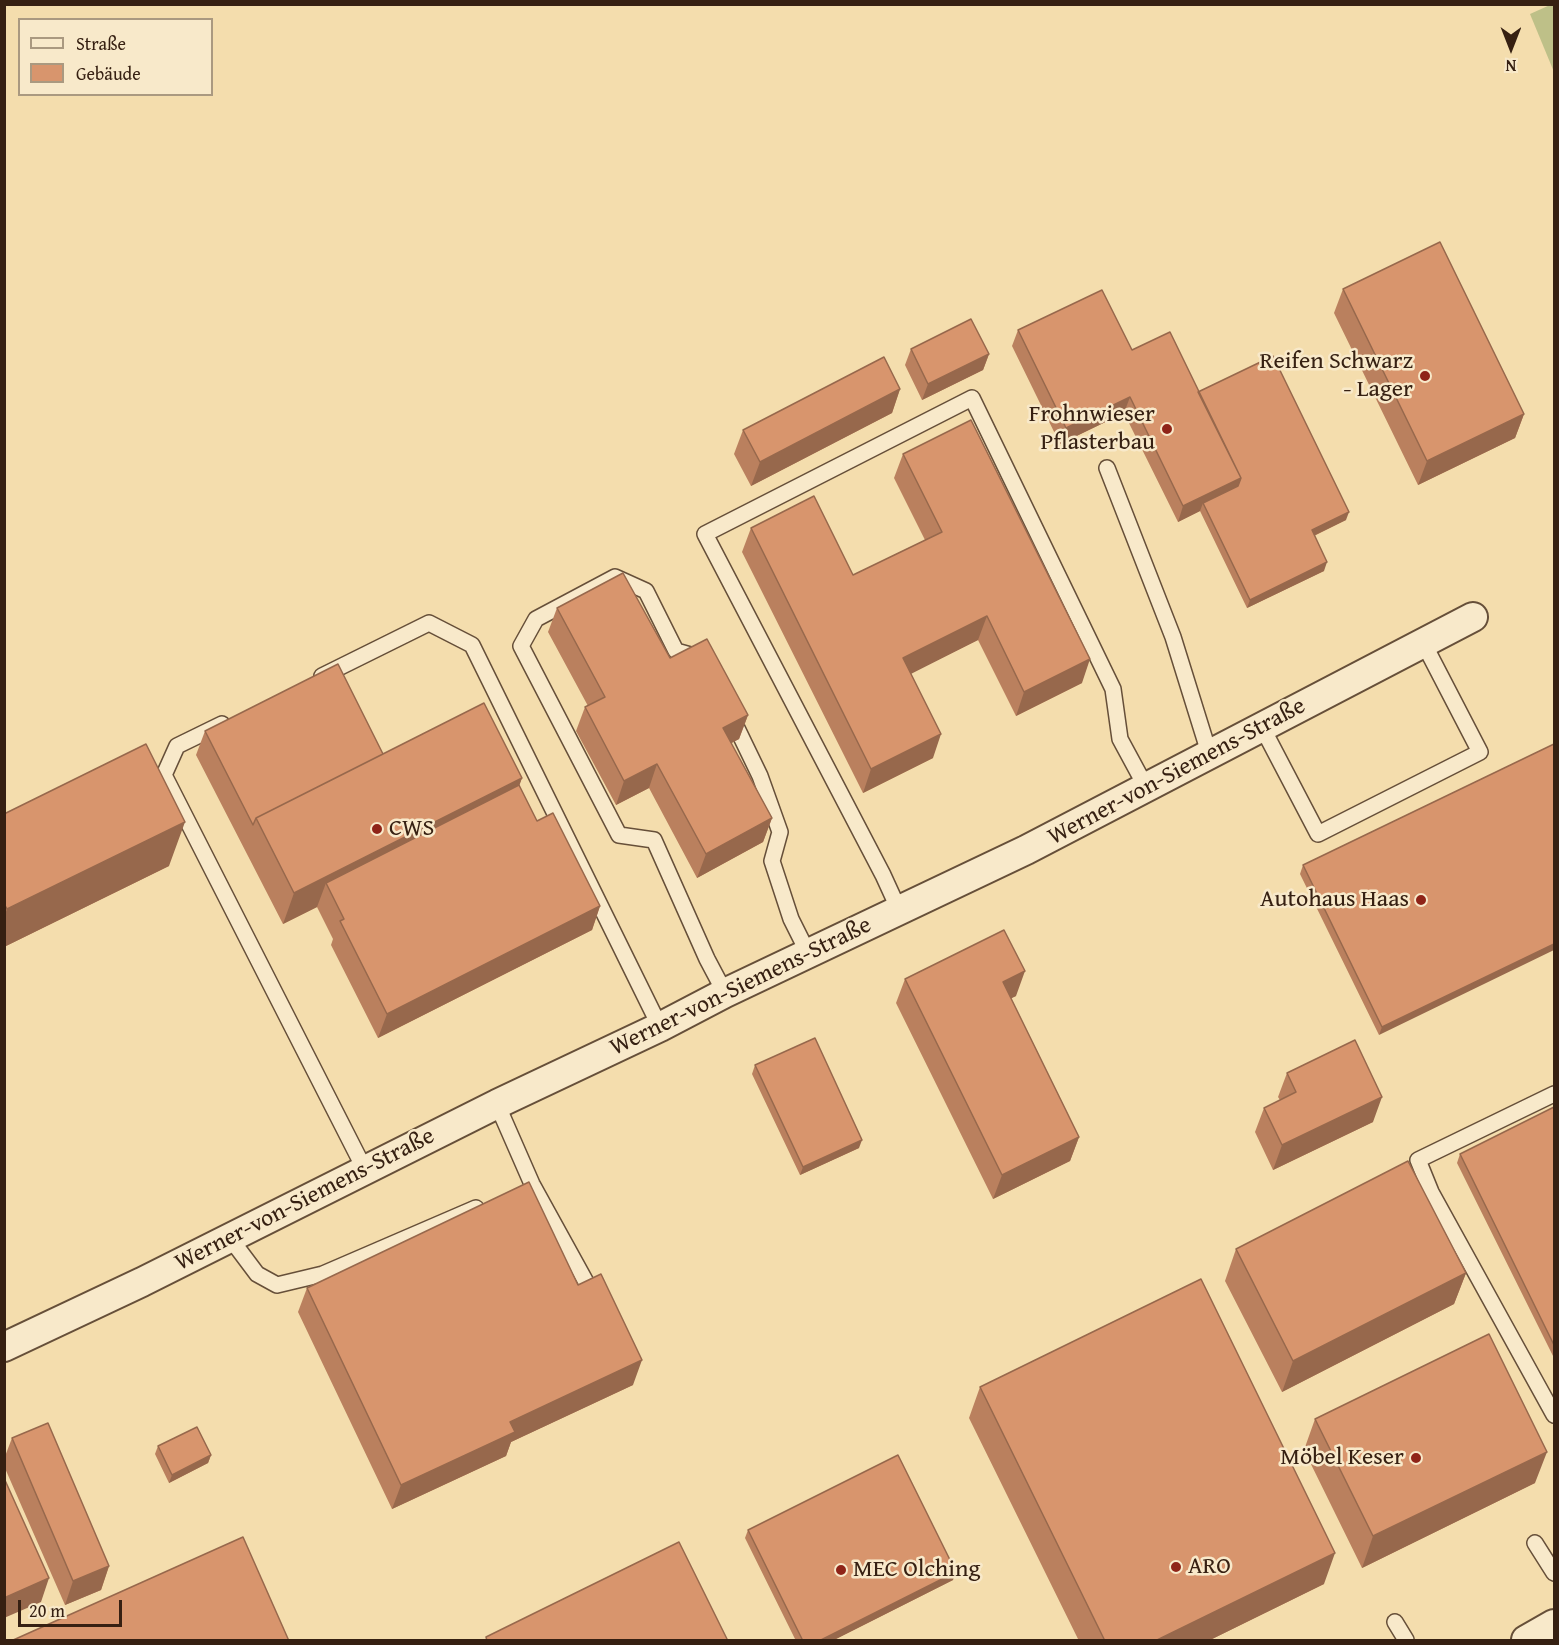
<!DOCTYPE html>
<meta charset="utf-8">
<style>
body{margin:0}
#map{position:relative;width:1559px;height:1645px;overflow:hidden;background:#f4ddad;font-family:"Gentium Book Plus",serif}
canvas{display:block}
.frame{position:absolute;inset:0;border:6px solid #362012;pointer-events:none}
.legend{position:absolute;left:18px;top:18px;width:195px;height:78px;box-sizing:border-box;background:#f8e9ca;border:2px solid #aa9980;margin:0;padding:8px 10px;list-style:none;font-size:18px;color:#362012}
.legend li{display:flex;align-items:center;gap:12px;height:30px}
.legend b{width:30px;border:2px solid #aa9980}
.north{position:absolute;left:1481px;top:18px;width:60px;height:60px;-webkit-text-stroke:4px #f8e9ca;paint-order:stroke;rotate:180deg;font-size:16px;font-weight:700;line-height:24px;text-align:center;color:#362012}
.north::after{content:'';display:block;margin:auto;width:21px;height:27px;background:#362012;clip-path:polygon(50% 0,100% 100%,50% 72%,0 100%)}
.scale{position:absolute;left:18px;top:1600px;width:104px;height:27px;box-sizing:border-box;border:3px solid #362012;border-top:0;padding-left:8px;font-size:18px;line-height:21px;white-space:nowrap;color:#362012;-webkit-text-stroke:4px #f8e9ca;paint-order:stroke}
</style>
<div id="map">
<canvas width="1559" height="1645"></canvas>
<div class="frame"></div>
<ul class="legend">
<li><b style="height:8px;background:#f8e9ca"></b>Straße</li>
<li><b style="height:16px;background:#d8956d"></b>Gebäude</li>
</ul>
<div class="north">N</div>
<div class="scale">20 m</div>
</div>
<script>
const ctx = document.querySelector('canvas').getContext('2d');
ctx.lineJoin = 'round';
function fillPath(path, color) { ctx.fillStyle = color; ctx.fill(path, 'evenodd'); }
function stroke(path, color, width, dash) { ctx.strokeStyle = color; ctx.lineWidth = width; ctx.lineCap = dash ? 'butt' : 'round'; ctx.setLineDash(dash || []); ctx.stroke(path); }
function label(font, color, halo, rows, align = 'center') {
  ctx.font = font + ' "Gentium Book Plus",serif'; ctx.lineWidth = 5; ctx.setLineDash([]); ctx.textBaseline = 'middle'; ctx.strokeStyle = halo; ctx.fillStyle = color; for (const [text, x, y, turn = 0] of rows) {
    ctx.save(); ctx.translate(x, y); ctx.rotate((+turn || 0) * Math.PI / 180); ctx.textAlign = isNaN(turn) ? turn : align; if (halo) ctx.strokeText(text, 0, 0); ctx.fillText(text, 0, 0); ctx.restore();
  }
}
const green = new Path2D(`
 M1550 5H1554V72L1530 14Z`);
const service = new Path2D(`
 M1107 468 1173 637 1210 756
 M701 658 676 651 646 591 615 577 536 619 521 646 619 835 654 840 707 959 725 993
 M322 676 429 623 472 645 660 1027
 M732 718 760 776 780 832 772 861 791 919 808 953
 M222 724 177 746 164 775 365 1170
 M1262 727 1318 834 1480 752 1423 642
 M899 910 883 875 705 534 972 398 1113 689 1120 739 1147 789
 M1554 1094 1418 1160 1431 1192 1554 1415
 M497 1104 532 1184 586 1282
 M230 1238 257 1274 277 1285 323 1274 476 1208
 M1535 1543 1554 1573
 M1395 1622 1406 1640`);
const minor = new Path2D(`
 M4 1347 142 1282 497 1104 660 1027 725 993 1026 850 1473 617
 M1526 1640 1554 1624`);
const wall = new Path2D(`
 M1343 289 1524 414 1515 438 1418 485 1334 313Z
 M1018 330 1132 350 1198 392 1346 520 1314 536 1324 571 1247 608 1200 511 1178 522 1124 413 1060 444 1012 346Z
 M911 349 989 354 983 370 922 400 905 365Z
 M900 389 892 413 751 486 734 454 743 430Z
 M903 454 1082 683 1016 716 978 640 911 673 933 758 863 793 742 552 751 528 853 575 925 540 894 478Z
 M557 608 670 658 748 715 739 739 731 743 772 818 763 842 697 878 649 788 616 805 576 731 585 707 588 706 548 632Z
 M205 731 383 754 522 778 519 785 537 821 600 906 592 930 378 1038 331 945 333 939 317 907 283 924 196 755Z
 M1554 744 1379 1035 1300 874 1303 865Z
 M4 814 169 866 4 947Z
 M905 979 1016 996 1011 998 1079 1137 1070 1161 993 1199 896 1003Z
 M755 1065 859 1148 800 1175 752 1074Z
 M1287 1073 1373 1122 1273 1170 1255 1132 1264 1108 1280 1100 1278 1097Z
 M1554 1107V1358L1457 1163 1460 1154Z
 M1236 1249 1466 1273 1454 1304 1282 1392 1225 1281Z
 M578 1285 633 1385 511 1442 506 1456 392 1509 298 1312 307 1288Z
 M980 1387 1324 1584 1208 1641H1079L969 1418Z
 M1315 1419 1535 1483 1362 1568 1304 1450Z
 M12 1438 109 1566 101 1590 65 1605 4 1466V1459Z
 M158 1446 211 1455 208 1463 169 1483 155 1454Z
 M748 1530 953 1580 832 1641H796L745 1538Z`);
const shadedWall = new Path2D(`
 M989 354 983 370 922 400 928 384Z
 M900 389 892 413 751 486 760 462Z
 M1130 397 1124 413 1060 444 1066 428Z
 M1524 414 1515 438 1418 485 1427 461Z
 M1241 478 1235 494 1203 503 1200 511 1178 522 1183 506Z
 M1349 512 1346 520 1309 538 1312 530Z
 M1327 562 1324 571 1247 608 1250 600Z
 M987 616 978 640 895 682 903 658Z
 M1090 659 1082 683 1016 716 1024 692Z
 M748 715 739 739 715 752 723 728Z
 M941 734 933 758 863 793 871 769Z
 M657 764 649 788 616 805 624 781Z
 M522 778 511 809 326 883 317 907 283 924 294 893Z
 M772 818 763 842 697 878 706 854Z
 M185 822 169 866 4 947V917L7 909Z
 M600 906 592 930 378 1038 387 1014Z
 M1554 944V950L1379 1035 1382 1027Z
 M1025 971 1016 996 994 1007 1003 982Z
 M1382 1097 1373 1122 1273 1170 1282 1145Z
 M1079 1137 1070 1161 993 1199 1002 1175Z
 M862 1140 859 1148 800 1175 803 1167Z
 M1466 1273 1454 1304 1282 1392 1293 1361Z
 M642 1360 633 1385 511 1442 506 1456 392 1509 401 1485 510 1422Z
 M1547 1452 1535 1483 1362 1568 1373 1536Z
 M211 1455 208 1463 169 1483 172 1475Z
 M1335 1553 1324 1584 1208 1641H1155Z
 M109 1566 101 1590 65 1605 73 1581Z
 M956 1572 953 1580 832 1641H819Z
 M49 1578 41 1602 4 1618V1598Z`);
const building = new Path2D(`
 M1440 242 1524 414 1427 461 1343 289Z
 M1102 290 1132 350 1170 332 1241 478 1183 506 1130 397 1066 428 1018 330Z
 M971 319 989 354 928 384 911 349Z
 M1273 356 1349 512 1312 530 1327 562 1250 600 1203 503 1238 486 1241 478 1198 392Z
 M884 357 900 389 760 462 743 430Z
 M971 420 1090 659 1024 692 987 616 903 658 941 734 871 769 751 528 814 496 853 575 942 532 903 454Z
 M623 573 670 658 707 639 748 715 723 728 772 818 706 854 657 764 624 781 585 707 605 697 557 608Z
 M338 664 383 754 256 818 253 825 205 731Z
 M484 703 522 778 294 893 256 818Z
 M146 744 185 822 7 909 4 904V814Z
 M1554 744V944L1382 1027 1303 865Z
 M519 785 537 821 553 813 600 906 387 1014 340 921 344 919 326 883Z
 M1004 930 1025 971 1003 982 1079 1137 1002 1175 905 979Z
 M815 1038 862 1140 803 1167 755 1065Z
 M1355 1040 1382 1097 1282 1145 1264 1108 1296 1092 1287 1073Z
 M1554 1107V1345L1460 1154Z
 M1408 1161 1466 1273 1293 1361 1236 1249Z
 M529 1182 578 1285 601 1274 642 1360 510 1422 515 1432 401 1485 307 1288Z
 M1201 1279 1335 1553 1155 1641H1105L980 1387Z
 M1489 1334 1547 1452 1373 1536 1315 1419Z
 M48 1423 109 1566 73 1581 12 1438Z
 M197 1427 211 1455 172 1475 158 1446Z
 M898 1455 956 1572 819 1641H803L748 1530Z
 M4 1478 49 1578 4 1598Z
 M243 1537 289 1641H11Z
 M679 1542 728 1641H487L486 1637Z`);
const markers = [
 [1425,376,6,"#8f2418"],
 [1167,429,6,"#8f2418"],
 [377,829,6,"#8f2418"],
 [1421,900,6,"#8f2418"],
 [1416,1458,6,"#8f2418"],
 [1176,1567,6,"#8f2418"],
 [841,1570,6,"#8f2418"]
];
const poiNames = [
 ["Reifen Schwarz",1413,362],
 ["- Lager",1413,390],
 ["Frohnwieser",1155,415],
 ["Pflasterbau",1155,443],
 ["CWS",389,829,"left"],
 ["Autohaus Haas",1409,900],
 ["Möbel Keser",1404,1458],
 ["ARO",1188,1567,"left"],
 ["MEC Olching",853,1570,"left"]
];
const streetNames = [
 ["Werner-von-Siemens-Straße",1177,772,-28],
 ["Werner-von-Siemens-Straße",741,987,-26],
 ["Werner-von-Siemens-Straße",305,1200,-27]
];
fillPath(green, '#bec088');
stroke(service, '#664f39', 18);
stroke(minor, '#664f39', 32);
stroke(service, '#f8e9ca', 15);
stroke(minor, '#f8e9ca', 28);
fillPath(wall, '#ba805e');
fillPath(shadedWall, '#97684c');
fillPath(building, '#d8956d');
stroke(building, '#97684c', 1.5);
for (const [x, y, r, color] of markers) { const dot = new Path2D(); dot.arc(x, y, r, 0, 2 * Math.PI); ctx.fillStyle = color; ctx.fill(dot); stroke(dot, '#f8e9ca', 2); }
label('24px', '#362012', '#f8e9ca', poiNames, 'right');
label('24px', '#362012', '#f8e9ca', streetNames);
</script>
